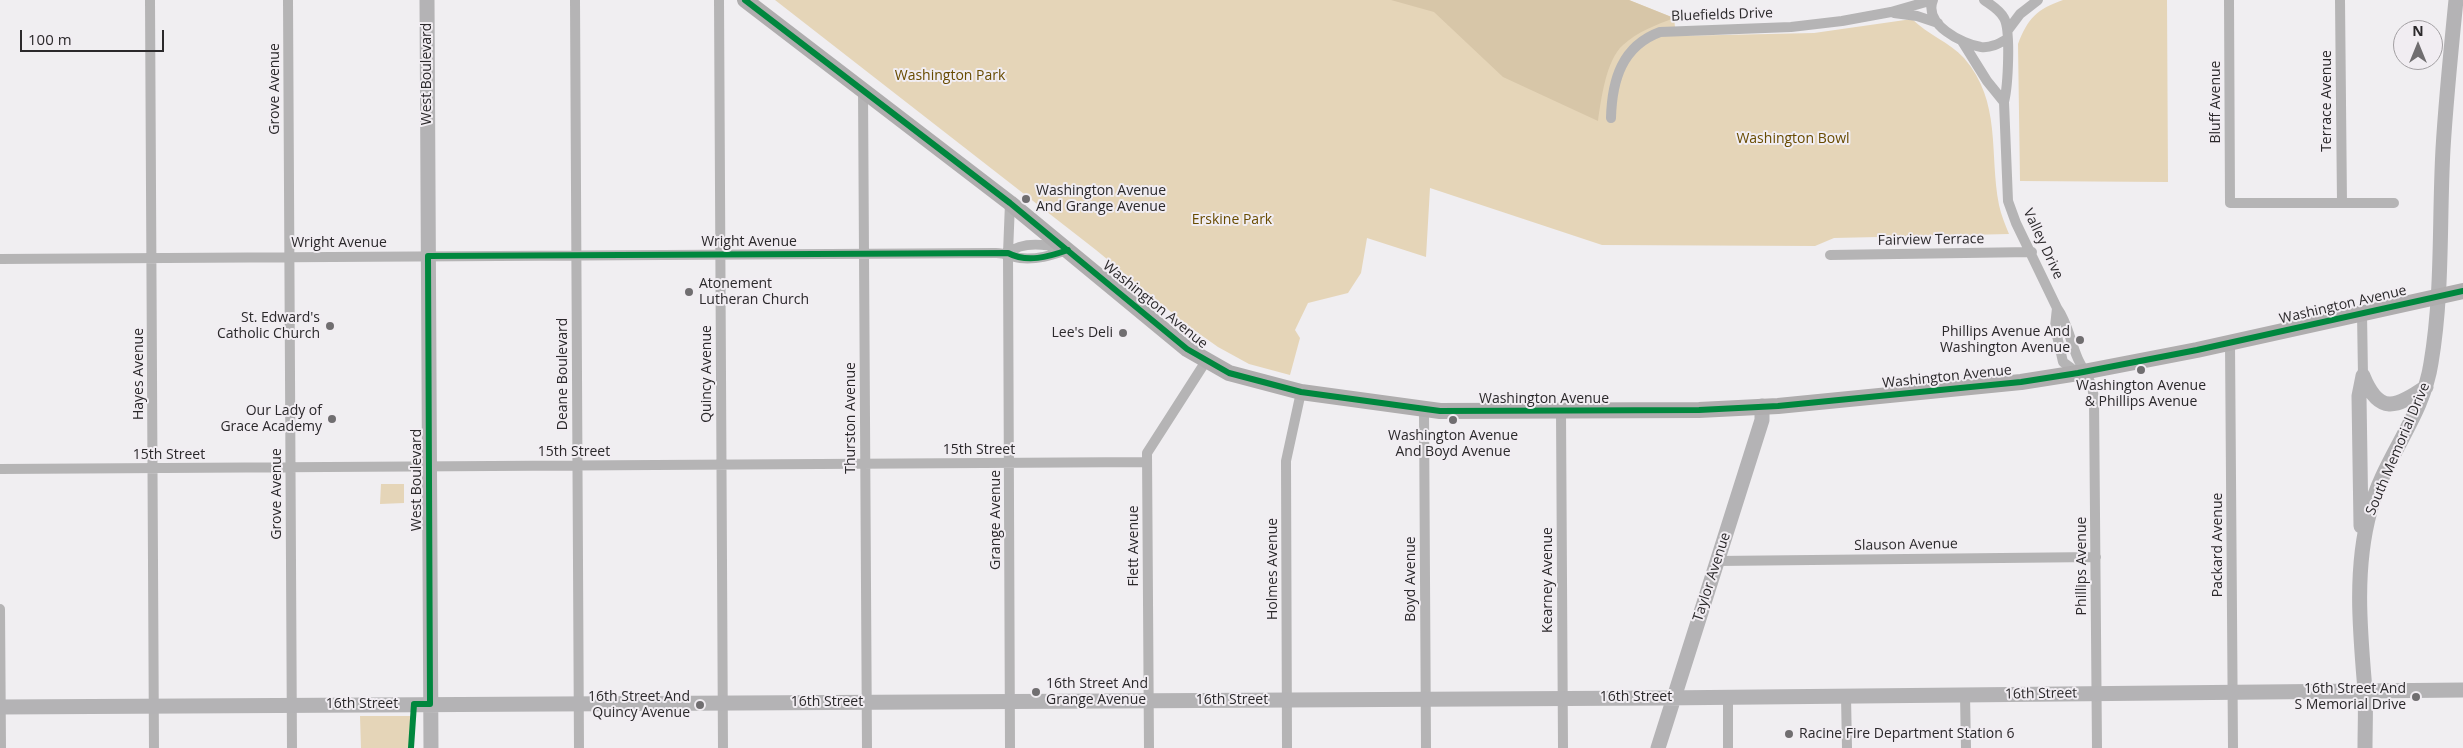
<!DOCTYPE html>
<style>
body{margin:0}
#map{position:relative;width:2463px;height:748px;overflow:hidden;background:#f0eef1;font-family:"Open Sans",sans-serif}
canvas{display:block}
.north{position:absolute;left:2393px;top:20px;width:50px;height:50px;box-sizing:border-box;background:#f1edf2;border:1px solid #a29fa2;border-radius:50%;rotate:0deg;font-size:14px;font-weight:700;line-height:20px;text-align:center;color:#2b292b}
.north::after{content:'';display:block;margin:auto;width:18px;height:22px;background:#706e70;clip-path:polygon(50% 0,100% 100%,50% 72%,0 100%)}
.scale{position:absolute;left:20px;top:30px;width:144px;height:22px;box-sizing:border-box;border:2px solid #2b292b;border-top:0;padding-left:6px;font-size:15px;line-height:18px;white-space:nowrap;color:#2b292b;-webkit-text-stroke:4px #f1edf2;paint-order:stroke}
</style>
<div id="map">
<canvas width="2463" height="748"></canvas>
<div class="north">N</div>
<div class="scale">100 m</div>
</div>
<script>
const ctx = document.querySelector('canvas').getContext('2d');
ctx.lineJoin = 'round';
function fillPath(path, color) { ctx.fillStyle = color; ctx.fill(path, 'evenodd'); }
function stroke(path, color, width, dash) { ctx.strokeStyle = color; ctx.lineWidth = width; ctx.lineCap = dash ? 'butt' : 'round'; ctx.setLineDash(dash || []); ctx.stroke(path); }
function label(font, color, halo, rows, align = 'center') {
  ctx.font = font + ' "Open Sans",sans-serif'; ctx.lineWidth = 4; ctx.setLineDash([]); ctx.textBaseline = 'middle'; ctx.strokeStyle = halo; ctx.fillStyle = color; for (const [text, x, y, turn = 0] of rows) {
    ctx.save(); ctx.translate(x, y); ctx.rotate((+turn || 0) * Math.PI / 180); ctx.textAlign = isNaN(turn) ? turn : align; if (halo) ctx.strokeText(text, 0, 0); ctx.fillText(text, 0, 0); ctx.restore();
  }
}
const green = new Path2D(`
 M775 0H1629L1674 18 1676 36 1814 33 1912 19C1927 34 1949 42 1964 58 2002 102 1989 153 1999 205 2001 215 2005 224 2009 234L1834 238 1815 246 1602 245 1430 188 1426 257 1367 238 1361 273 1348 293 1308 303 1295 330 1300 338 1290 375 1249 364 1218 347 1187 325 1096 250Z
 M2063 0H2167L2168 182 2020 181 2018 44C2028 18 2037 9 2063 0Z
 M381 484H404V503L380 504Z
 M360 716H414V748H361Z`);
const forest = new Path2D(`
 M1391 0H1629L1674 18C1656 25 1637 32 1623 45 1606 60 1601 100 1598 121L1503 77 1434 12Z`);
const street = new Path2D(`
 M150 0 154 748
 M288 0 292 748
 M575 0 579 748
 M719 0 723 748
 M1933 0C1923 24 1962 44 1981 47 1991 48 1998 44 2007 39
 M1984 0C1991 5 2000 10 2004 18 2011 30 2008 86 2004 102L2008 201 2016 223 2057 308C2068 323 2070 341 2078 359 2085 374 2092 380 2094 398L2097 748
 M2229 0 2230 203H2394
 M2340 0 2342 203
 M1894 13 1917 16 1938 23
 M2008 30 2020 14 2038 0
 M1962 41 1987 81 2004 102
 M863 89 867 748
 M1611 118C1612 80 1622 46 1660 32L1791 27 1842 21 1891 12 1933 0
 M1010 203 1008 253 1010 748
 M1008 253C1022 241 1044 244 1061 248
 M1830 255 2032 252
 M0 259 996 253C1006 253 1011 257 1020 258 1037 260 1052 255 1068 250
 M2057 308 2055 327 2063 362 2079 374
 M2362 313 2363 376
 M2230 343 2233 748
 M1424 409 1426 748
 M1561 412 1563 748
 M0 469 1147 462
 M1717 561 2096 557
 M0 609 1 748
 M1965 695 1966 748
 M1846 696 1847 748
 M1728 697V748
 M1149 748 1147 453 1206 361
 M1287 748 1286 461 1301 392`);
const secondary = new Path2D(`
 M427 0 431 748
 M2363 376C2379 415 2396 408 2426 387
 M2361 526 2359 396 2363 376
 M0 707 1659 698 2463 690
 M1658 748 1762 420V406
 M2365 748C2365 729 2366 709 2365 690 2360 631 2354 569 2370 511 2383 459 2423 417 2431 363 2443 292 2439 221 2443 149 2446 99 2451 50 2456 0`);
const primary = new Path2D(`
 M745 0 1010 203 1187 349 1229 373 1301 392 1440 411 1699 410 1778 406 2021 382 2078 373 2197 350 2463 291`);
const cycleway = new Path2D(`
 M745 0 1010 203 1187 349 1229 373 1301 392 1440 411 1699 410 1778 406 2021 382 2078 373 2197 350 2463 291
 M411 748 414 704H430L428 256 1008 253C1027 263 1048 257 1068 250`);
const markers = [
 [1026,199,5,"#706e70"],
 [689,292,5,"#706e70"],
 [330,326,5,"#706e70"],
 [1123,333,5,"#706e70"],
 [2080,340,5,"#706e70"],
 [2141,370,5,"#706e70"],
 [332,419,5,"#706e70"],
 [1453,420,5,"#706e70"],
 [1036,692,5,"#706e70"],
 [2416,697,5,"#706e70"],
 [700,705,5,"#706e70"],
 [1789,734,5,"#706e70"]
];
const streetNames = [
 ["Bluefields Drive",1722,15,-2],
 ["West Boulevard",427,74,-90],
 ["Grove Avenue",275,89,-90],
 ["Terrace Avenue",2327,101,-90],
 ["Bluff Avenue",2216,102,-90],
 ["Fairview Terrace",1931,240,-1],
 ["Wright Avenue",749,242],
 ["Wright Avenue",339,243],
 ["Valley Drive",2043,244,65],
 ["Washington Avenue",1155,305,39],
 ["Washington Avenue",2343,305,-13],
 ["Hayes Avenue",139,374,-90],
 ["Deane Boulevard",563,374,-90],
 ["Quincy Avenue",707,374,-90],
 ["Washington Avenue",1947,377,-6],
 ["Washington Avenue",1544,399],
 ["Thurston Avenue",851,418,-90],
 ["South Memorial Drive",2398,449,-67],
 ["15th Street",979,450],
 ["15th Street",574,452],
 ["15th Street",169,455],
 ["West Boulevard",417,480,-90],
 ["Grove Avenue",277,494,-90],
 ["Grange Avenue",996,520,-90],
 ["Slauson Avenue",1906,545,-1],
 ["Packard Avenue",2218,545,-90],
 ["Flett Avenue",1134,546,-90],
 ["Phillips Avenue",2082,566,-90],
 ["Holmes Avenue",1273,569,-90],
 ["Taylor Avenue",1712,577,-72],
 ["Boyd Avenue",1411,579,-90],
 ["Kearney Avenue",1548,580,-90],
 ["16th Street",2041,694,-1],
 ["16th Street",1636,697],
 ["16th Street",1232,700],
 ["16th Street",827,702],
 ["16th Street",362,704]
];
const parkNames = [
 ["Washington Park",950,76],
 ["Washington Bowl",1793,139],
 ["Erskine Park",1232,220]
];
const poiNames = [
 ["Washington Avenue",1036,191,"left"],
 ["And Grange Avenue",1036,207,"left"],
 ["Atonement",699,284,"left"],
 ["Lutheran Church",699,300,"left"],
 ["St. Edward's",320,318],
 ["Catholic Church",320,334],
 ["Phillips Avenue And",2070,332],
 ["Washington Avenue",2070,348],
 ["Lee's Deli",1113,333],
 ["Washington Avenue",2141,386,"center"],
 ["& Phillips Avenue",2141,402,"center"],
 ["Our Lady of",322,411],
 ["Grace Academy",322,427],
 ["Washington Avenue",1453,436,"center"],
 ["And Boyd Avenue",1453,452,"center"],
 ["16th Street And",1046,684,"left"],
 ["Grange Avenue",1046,700,"left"],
 ["16th Street And",2406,689],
 ["S Memorial Drive",2406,705],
 ["16th Street And",690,697],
 ["Quincy Avenue",690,713],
 ["Racine Fire Department Station 6",1799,734,"left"]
];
fillPath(green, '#e5d5b8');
fillPath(forest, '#d7c6a8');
stroke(street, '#b5b4b5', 10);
stroke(secondary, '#b4b3b5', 15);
stroke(primary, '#afadae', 16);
stroke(cycleway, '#00873e', 6);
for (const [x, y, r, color] of markers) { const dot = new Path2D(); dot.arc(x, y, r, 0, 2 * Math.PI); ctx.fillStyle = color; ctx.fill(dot); stroke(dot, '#f1edf2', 2); }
label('14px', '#2b292b', '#f1edf2', streetNames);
label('14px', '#684b00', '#f1edf2', parkNames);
label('14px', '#2b292b', '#f1edf2', poiNames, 'right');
</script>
